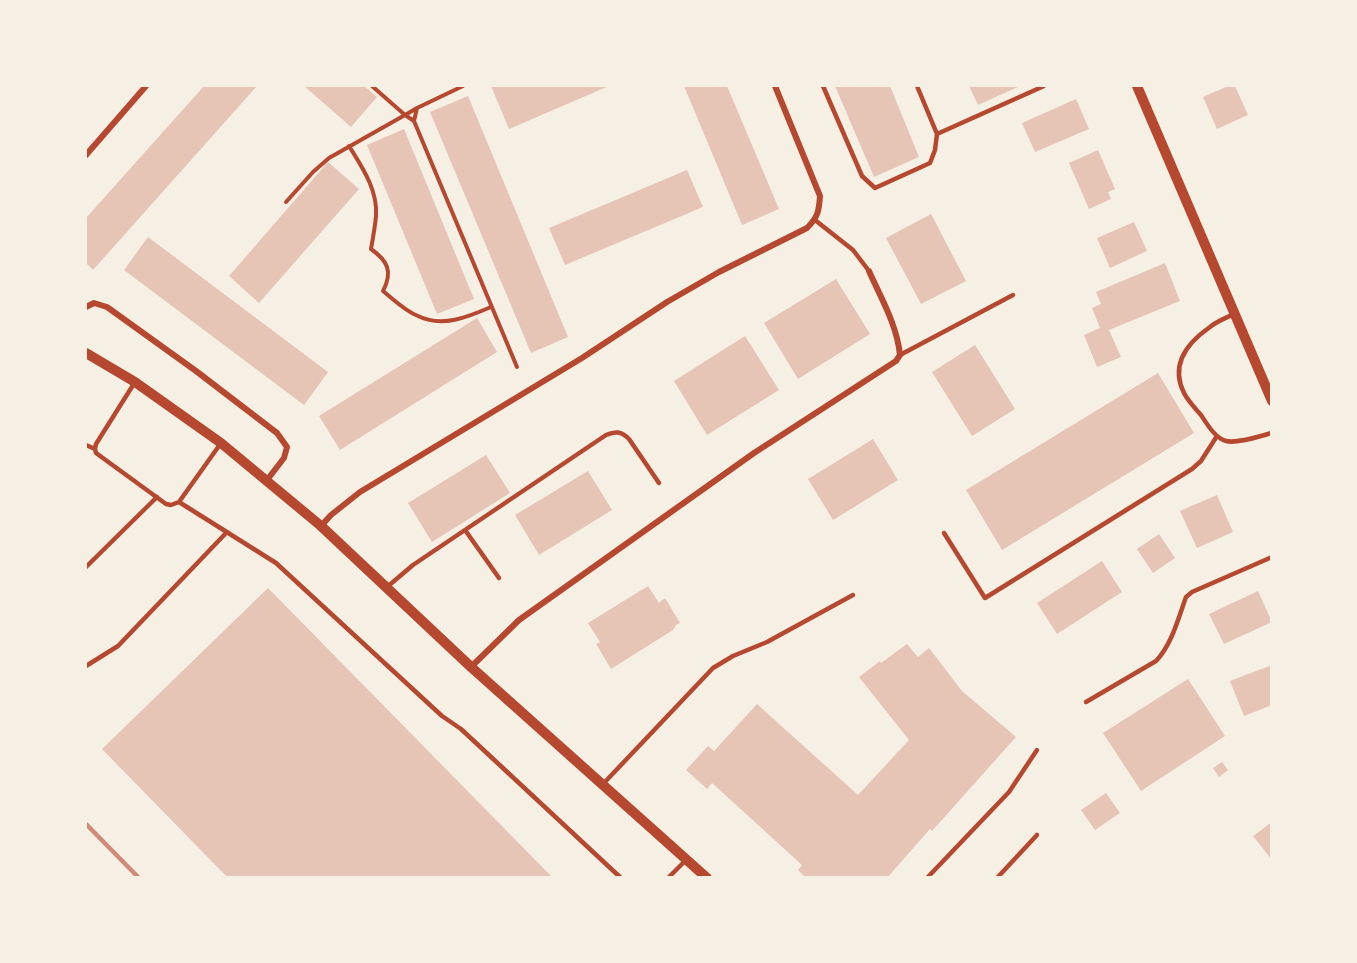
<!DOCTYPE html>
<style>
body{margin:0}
#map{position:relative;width:1357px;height:963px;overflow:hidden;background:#f6efe4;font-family:"Golos Text",sans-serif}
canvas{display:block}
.frame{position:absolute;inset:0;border:87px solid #f6efe4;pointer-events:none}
</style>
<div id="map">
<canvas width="1357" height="963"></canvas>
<div class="frame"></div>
</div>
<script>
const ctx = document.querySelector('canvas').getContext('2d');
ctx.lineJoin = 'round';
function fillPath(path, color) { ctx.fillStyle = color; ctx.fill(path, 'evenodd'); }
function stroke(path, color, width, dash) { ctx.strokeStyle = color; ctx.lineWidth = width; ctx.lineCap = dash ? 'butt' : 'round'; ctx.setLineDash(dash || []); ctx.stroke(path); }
const building = new Path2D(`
 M204 86H257L93 270 86 263V218Z
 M304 86H364L377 97 351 127Z
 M491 86H609L509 129Z
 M684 86H727L779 209 742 225Z
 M835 86H890L919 157 874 177Z
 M969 86H1020L978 105Z
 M1228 86H1235L1248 115 1217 129 1203 97Z
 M468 96 568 337 531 353 430 112Z
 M1076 99 1089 129 1035 152 1022 123Z
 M404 129 474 299 437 314 367 145Z
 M1098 150 1115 189 1108 192 1111 199 1089 209 1069 163Z
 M328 162 359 189 259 303 229 276Z
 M687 170 703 207 565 265 549 228Z
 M931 214 966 281 921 304 886 238Z
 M1134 222 1147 251 1110 268 1097 238Z
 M148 237 328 372 304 405 124 270Z
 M1165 263 1180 301 1109 330 1121 357 1097 367 1084 335 1100 328 1092 308 1101 304 1096 292Z
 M836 279 870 334 798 379 764 323Z
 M477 318 497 352 340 450 319 416Z
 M745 336 779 390 707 435 674 381Z
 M975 345 1015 409 972 436 932 372Z
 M1158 373 1194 433 1002 550 966 490Z
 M873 439 898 480 833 520 808 479Z
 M486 455 510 493 432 542 408 503Z
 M588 471 612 510 539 555 515 515Z
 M1217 495 1233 532 1197 548 1180 511Z
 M1159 534 1175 558 1153 573 1137 549Z
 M1102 561 1122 592 1057 634 1037 603Z
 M648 586 659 603 665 598 680 623 676 625 673 630 611 669 596 644 600 642 588 623Z
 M268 588 553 878H228L102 749Z
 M1258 591 1272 622 1224 644 1209 614Z
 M907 644 918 657 929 648 962 691 1016 737 932 831 930 829 887 878H806L798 870 802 865 712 783 707 789 686 770 708 746 714 751 757 704 858 795 909 740 859 677 880 661 881 663Z
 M1272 665V705L1244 716 1230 681Z
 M1188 679 1225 736 1141 791 1103 733Z
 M1222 762 1228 770 1219 777 1213 768Z
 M1106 793 1120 813 1095 830 1081 810Z
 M1272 822V860L1253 836Z`);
const path = new Path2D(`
 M372 86 405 115 417 108 414 121
 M417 108 463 86
 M349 146C362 167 378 190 376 216 375 227 373 238 371 249 388 261 393 272 383 291 394 300 405 311 418 316 442 328 468 317 491 307
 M286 202 313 172 329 158 405 115 414 121 517 367`);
const service = new Path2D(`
 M823 86 862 176 875 188 930 163 935 150 937 134 917 86
 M937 134 1044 86
 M815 220 853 250 869 271
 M1234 314C1226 318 1217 321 1210 327 1187 343 1170 365 1184 393 1188 401 1195 408 1201 415 1207 424 1215 438 1226 441 1237 444 1260 436 1272 433
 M900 355 1013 295
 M135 382 96 444 95 449 96 453 166 504 171 505 179 502 221 443
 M86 445 95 449
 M179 502 276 563 442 716 461 729 621 878
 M465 530 499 578
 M944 533 985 598 1192 469 1201 461 1217 436
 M86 567 157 497
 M387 587 413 565 606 435C616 431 621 431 629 439L659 483
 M86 666 118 646 227 532
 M1086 702 1156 661C1172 644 1178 619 1186 597L1192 592 1272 557
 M603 784 713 668 733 656 767 642 853 595
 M668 878 687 859
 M927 878 1009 792 1037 750
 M997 878 1037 835`);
const minor = new Path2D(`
 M86 155 146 86
 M86 307 94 303 107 307 196 371 277 433 287 447 284 458 267 480
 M321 526 331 515 360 492 582 358 667 302 719 272 807 228C818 217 819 211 820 196L775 86
 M471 667 519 620 754 453 896 361 900 355C897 325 881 298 869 271`);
const tertiary = new Path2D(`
 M1137 86 1272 401
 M86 353 135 382 221 443 321 526 471 667 707 878`);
const rail = new Path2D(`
 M86 824 139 878`);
fillPath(building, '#e6c5b7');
stroke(path, '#b5482f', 4);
stroke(service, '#b5482f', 4.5);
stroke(minor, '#b5482f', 6);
stroke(tertiary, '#b5482f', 10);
stroke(rail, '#cf8b77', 4.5);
</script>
